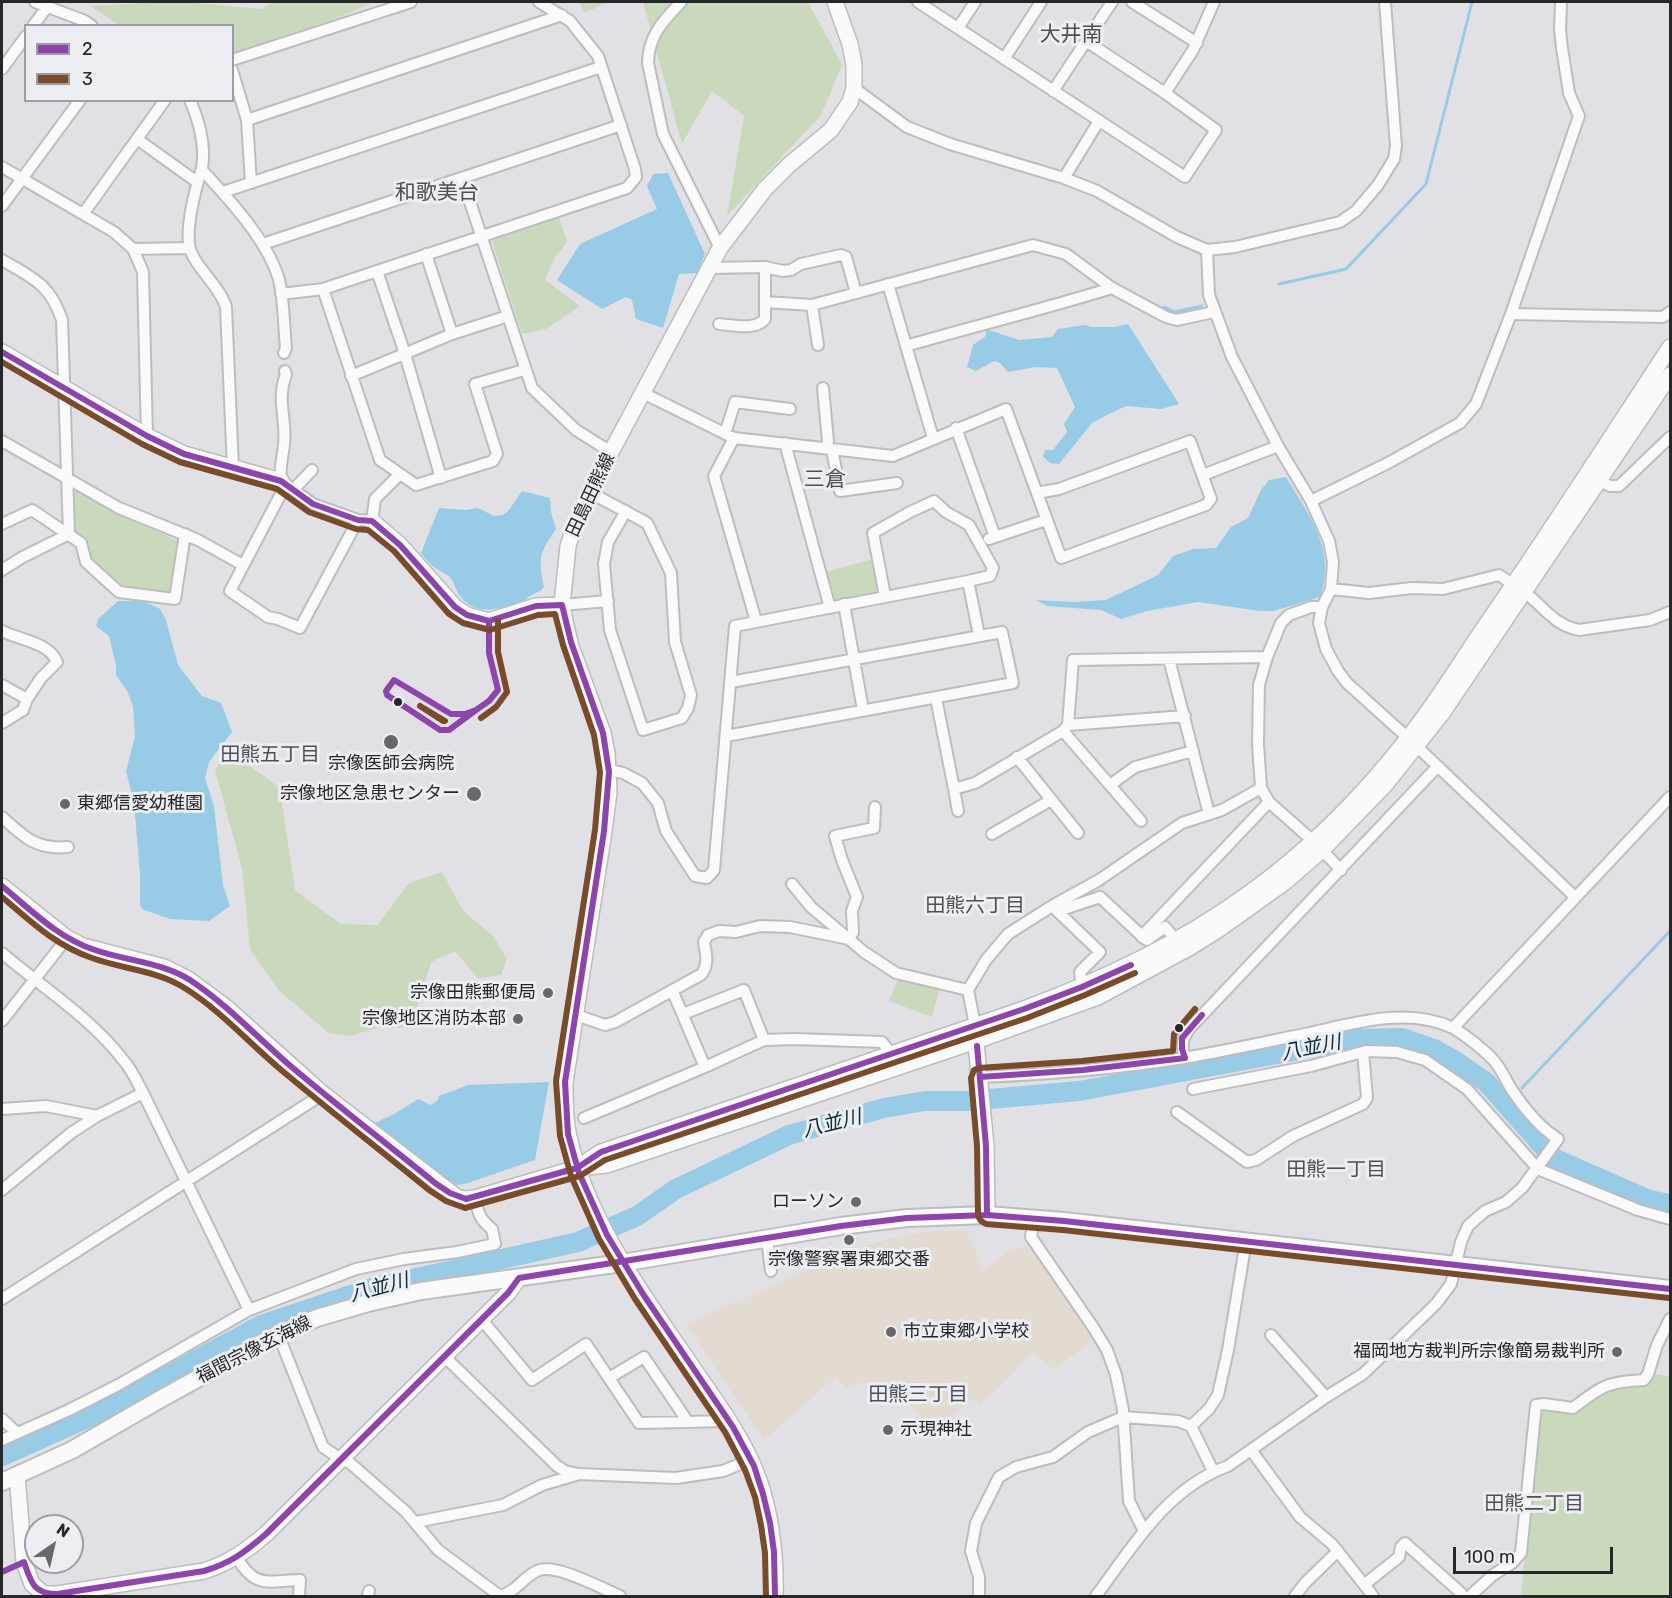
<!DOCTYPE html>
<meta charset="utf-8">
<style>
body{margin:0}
#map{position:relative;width:1672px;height:1598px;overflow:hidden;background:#e1e1e5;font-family:Rubik,sans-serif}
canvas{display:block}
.frame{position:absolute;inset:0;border:3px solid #262729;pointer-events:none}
.legend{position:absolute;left:24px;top:24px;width:210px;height:78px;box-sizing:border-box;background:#eceef4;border:2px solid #9d9ea3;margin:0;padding:8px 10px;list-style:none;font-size:18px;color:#262729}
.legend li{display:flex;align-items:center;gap:12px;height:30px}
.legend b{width:30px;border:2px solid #9d9ea3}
.north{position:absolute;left:24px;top:1514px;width:60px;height:60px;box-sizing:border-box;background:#eceef4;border:2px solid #9d9ea3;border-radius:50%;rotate:34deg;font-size:16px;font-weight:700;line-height:24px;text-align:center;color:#262729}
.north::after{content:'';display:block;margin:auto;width:21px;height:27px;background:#67686b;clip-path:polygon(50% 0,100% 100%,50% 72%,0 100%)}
.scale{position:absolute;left:1453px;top:1547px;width:160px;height:27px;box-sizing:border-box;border:3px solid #262729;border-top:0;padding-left:8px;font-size:18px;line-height:21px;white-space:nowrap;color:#262729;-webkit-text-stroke:4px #eceef4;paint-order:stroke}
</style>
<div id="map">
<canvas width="1672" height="1598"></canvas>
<div class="frame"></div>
<ul class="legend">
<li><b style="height:8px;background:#8e44ad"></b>2</li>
<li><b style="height:8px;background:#7a4b2a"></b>3</li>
</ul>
<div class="north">N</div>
<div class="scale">100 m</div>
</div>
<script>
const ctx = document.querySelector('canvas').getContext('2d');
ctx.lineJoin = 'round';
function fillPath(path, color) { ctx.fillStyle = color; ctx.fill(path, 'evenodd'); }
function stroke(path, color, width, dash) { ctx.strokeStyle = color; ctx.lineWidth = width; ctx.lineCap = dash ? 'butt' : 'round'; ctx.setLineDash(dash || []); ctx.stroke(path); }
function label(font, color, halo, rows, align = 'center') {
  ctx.font = font + ' Rubik,"Noto Sans JP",sans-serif'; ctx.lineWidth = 6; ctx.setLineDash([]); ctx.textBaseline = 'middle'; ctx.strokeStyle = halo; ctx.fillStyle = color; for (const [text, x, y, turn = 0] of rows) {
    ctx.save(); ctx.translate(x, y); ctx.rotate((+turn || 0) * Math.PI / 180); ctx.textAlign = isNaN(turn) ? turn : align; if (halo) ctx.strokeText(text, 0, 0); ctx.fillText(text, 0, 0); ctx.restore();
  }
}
const education = new Path2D(`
 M933 1231H966L984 1270 1009 1251 1032 1244 1096 1339 1054 1369 1032 1353 1005 1382 980 1405 975 1398 932 1430 894 1387 874 1383H859L847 1389 836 1377 764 1440 686 1324 865 1245 901 1236Z`);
const green = new Path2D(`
 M166 2H186L261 9 273 2H374L337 18 233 54 232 26 119 25 90 6Z
 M579 2H609L584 13Z
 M643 2H808L842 65 821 115 727 216 744 116 712 91 682 144Z
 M559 216 567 242 555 257 545 280 580 306 546 329 522 334 492 241Z
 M78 491 114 511 180 542 171 593 121 588 90 560 73 530V493Z
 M873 559 879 589 877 595 834 602 831 599 825 572Z
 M227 746 239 747 250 766 276 785 282 804 295 890 341 924 378 925 409 883 442 872 464 912 493 936 507 959 501 975 478 978 455 951 431 962 412 1022 400 1028H376L351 1036 329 1033 279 991 250 949 242 868 215 771Z
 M899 977 940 988 932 1017 889 1001Z
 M1651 1374 1670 1376V1596H1521L1539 1409 1548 1407 1571 1412 1603 1390 1650 1381Z`);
const water = new Path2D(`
 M668 173 705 254 697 273 679 274 663 328 636 319 632 300 626 297 602 309 557 280 580 244 657 209 647 186 653 174Z
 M1128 324 1179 404 1161 409 1126 406 1109 414 1092 423 1059 464 1050 463 1043 456 1045 450H1053L1067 432 1064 424 1075 407 1057 368 1035 367 1008 372 1000 363 994 361 976 371 967 367 973 345 986 336V329L1019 340 1052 337 1058 329 1085 325 1091 327H1115Z
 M1286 477C1309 515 1337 551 1320 597L1274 611H1260L1198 602 1147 611 1121 619 1101 610 1047 606 1036 600 1074 602 1106 600 1158 575 1173 556 1193 549 1216 548 1231 527 1248 518 1261 490 1269 480Z
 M522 491 550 498 551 512 556 529C539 554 538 557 544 587 539 594 531 593 526 600 504 607 478 619 461 597 455 591 455 583 450 577 445 573 438 570 434 567 429 564 425 558 421 553L439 508 465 510 478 508 494 516 503 515 509 510Z
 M118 601H143L160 609 166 620 178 665 202 696 221 703 232 732 209 762 205 778 214 806 223 885 230 906 209 921 170 919 142 909 140 904V874L134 803 126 771 135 736 133 706 127 691 116 675V665L109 636 96 626 98 619Z
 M549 1082 535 1160 465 1184 455 1185 373 1124 394 1114 418 1099 431 1105 438 1100 439 1096 468 1085Z`);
const stream = new Path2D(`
 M1279 284 1346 269 1426 184 1472 2
 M1164 307 1175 312 1202 306
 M1522 1088 1670 931`);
const river = new Path2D(`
 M2 1456 98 1413 261 1325 372 1288 578 1242 637 1216 676 1189 789 1135 884 1108 925 1101H967L1079 1091 1358 1039 1402 1038 1434 1049 1457 1062 1487 1083 1553 1158 1649 1200 1670 1204`);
const street = new Path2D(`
 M35 2 85 21 92 26
 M681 2C664 20 648 36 648 63L663 134 720 248
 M918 2 1185 177 1216 130 1165 93 1086 41
 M1132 2 1197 43
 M33 26 47 7
 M958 28 975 2
 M1004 59 1041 2
 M232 60 411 2
 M2 69 26 36
 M232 70 247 120 251 183
 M854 88 907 127 950 144 1064 178 1097 191 1177 237 1207 250 1235 247 1340 222 1356 211 1378 185 1394 159 1396 146 1385 2
 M1053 91 1112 2
 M1165 93 1193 50 1214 2
 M190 100C199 121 206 144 202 168 201 174 198 179 197 185 192 204 187 225 189 244 191 264 219 284 226 307L233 469
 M247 120 562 15
 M137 139 197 182
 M2 167 114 232 133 249 143 272 147 436
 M202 170C229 199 271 244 280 284 284 305 284 327 286 348L284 353
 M462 178 532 388 576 430 611 452
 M1064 178 1099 121
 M223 192 601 67
 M2 206 80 100
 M83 214 165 100
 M263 244 621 125
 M133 249 189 248
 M1207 250 1209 295 1232 357 1278 446 1311 501 1329 541 1333 562 1331 589 1322 607 1319 623 1326 649 1338 671 1347 683 1408 738 1575 897
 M426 254 452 334
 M2 260C33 278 50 284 62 320L69 534
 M709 268 765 267 783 271 791 270 801 264 841 255 846 257 856 293
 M377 271 405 354 441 478
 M888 284 933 438
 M323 289 380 460 416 485 493 461 497 454 475 384 524 370
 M281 294 323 289 627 188 636 177 635 169 598 56 570 21 539 2
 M765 302 812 305 1033 245 1066 254 1112 288 1166 317 1177 320 1214 312
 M812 305 818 345
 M1511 314 1663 317 1670 312
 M719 324C733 325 755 331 765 319V267
 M906 346C975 326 1044 309 1112 288
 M285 371 286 374C276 402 287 417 284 444 283 457 279 467 281 481L313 504 358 520 372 521 375 499 400 474
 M351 376 452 334 508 316
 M823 388 828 441 826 448
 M643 393 734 438 893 456 1006 409 1061 558 1206 505 1211 499 1190 441 1059 489 1037 493
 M956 428 995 537
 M725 434 735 402 790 409
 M734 438 714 476 756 621
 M2 441 119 508 198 540 243 565
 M785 443 830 608
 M832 449 840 491 897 483
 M1203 475 1278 446
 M1599 481 1610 486H1619L1670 437
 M286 484 230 591 268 617 278 619 300 628 358 520
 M294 489 312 470
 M591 493 647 523 671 573 675 642 691 695 688 708 682 718 643 730 610 630 604 564 608 542 626 511
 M1311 501 1388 463 1460 423 1476 404 1511 314 1579 116 1569 93 1562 48 1560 30 1561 2
 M2 524 32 510 81 543 86 562 119 592 175 599 185 534
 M989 539 1046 520
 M2 570 21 558 69 534
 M968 581 979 635
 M1331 589 1369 593 1412 588 1443 589 1499 575 1514 585
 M1524 592C1544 606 1553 625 1579 630L1650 620 1670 612
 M844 604 863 710
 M562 605 608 601
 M2 631C19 640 49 642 57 662L41 678 27 699 23 710 2 723
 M1169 659 1209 814
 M2 685 27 699
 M936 698 954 789 975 783 1063 731 1068 725 1073 660 1267 657
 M1068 725 1185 716
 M1063 731 1141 821
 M726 736 1013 683 1002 632 731 682
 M1017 757 1078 833
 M609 770 623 773 642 783 658 803 666 831 695 876 707 878 714 870 735 626 968 581 990 576 993 568 969 525 946 512 934 501 910 512 873 533 885 596
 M1110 785 1135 767 1193 751
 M954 789 958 811
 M2 817C24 837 36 850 68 847
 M992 834 1051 800
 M1313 841 1269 802 1261 788 1258 744 1259 685 1267 657 1281 623 1289 615 1311 607H1322
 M1322 850 1341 870
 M792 884 811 907 864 952 896 973 968 990
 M1054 908 1100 952 1080 972 1082 987
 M1058 911 1100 897 1142 936 1269 802
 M1142 937 1147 940 1165 927 1177 941
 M849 939 853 932 852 911 857 897 842 860 835 836 874 828 875 807
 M2 953C43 988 90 1017 124 1061 132 1070 137 1082 143 1093L249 1310
 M672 990 705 1067
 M683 1014 744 990 764 1040
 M576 1015 605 1025 615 1022 702 974C709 962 706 955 704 942L708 935 719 931 736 932 760 926 790 927 849 939
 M2 1021 67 938
 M975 1025 968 990 986 960 1008 934 1052 906 1099 880 1182 823 1222 810 1261 788
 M1453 1028 1670 797
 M1185 1058C1181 1045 1182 1039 1190 1028L1437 767
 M980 1077C1048 1074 1116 1069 1184 1058 1224 1051 1265 1042 1305 1034 1351 1024 1407 1006 1453 1028 1464 1034 1487 1052 1495 1062 1502 1070 1506 1081 1512 1090 1524 1108 1539 1127 1558 1139L1522 1188 1506 1202 1485 1211 1468 1226 1461 1242 1451 1284 1436 1304 1363 1374 1326 1397 1228 1466C1167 1488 1133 1546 1096 1596
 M1193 1089 1311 1066 1366 1051 1397 1052 1425 1060 1467 1089 1538 1169 1638 1210 1670 1219
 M2 1109 46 1106 97 1116
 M1177 1112 1247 1162 1256 1160 1293 1136 1363 1104 1367 1098 1363 1052
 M584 1118 705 1067 764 1040 795 1039 882 1042 892 1055
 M2 1190 71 1133 97 1116 143 1093
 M1034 1218 1031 1237 1093 1327 1107 1350 1116 1375 1123 1410 1129 1501 1144 1531
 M767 1238 771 1271
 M2 1299 323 1094
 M482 1320 532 1380 586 1344 639 1423 729 1421
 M278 1334 323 1447 342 1460 350 1463 406 1512 438 1550 500 1596
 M1271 1335 1326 1397
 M445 1357 557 1466 565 1471 578 1474 676 1478 723 1471 750 1460
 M609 1378 644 1357 688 1422
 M2 1419 17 1433
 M1191 1426 1209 1409 1218 1395 1228 1350 1246 1241
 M2 1440 69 1410 118 1385 249 1310 356 1269 404 1259 457 1252 495 1244 492 1229C480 1220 478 1213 475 1198
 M1251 1450 1300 1517 1332 1544 1373 1596
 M416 1522 503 1505 542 1485 576 1475
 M237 1558C256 1589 267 1581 300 1580L299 1596
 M1365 1584 1399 1557 1401 1547 1405 1543 1461 1593
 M368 1596 369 1591
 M499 1596C517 1592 522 1578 537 1571 554 1562 603 1589 620 1596
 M979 1596V1577L971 1551 976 1523 999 1477 1016 1467 1053 1457 1088 1432 1123 1417 1178 1421 1191 1426 1213 1471
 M1295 1596 1305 1583 1338 1551
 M1470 1596 1493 1575 1512 1563 1521 1553 1536 1405 1544 1404 1573 1408C1602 1386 1606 1382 1644 1380L1648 1374 1657 1345 1670 1319`);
const secondary = new Path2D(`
 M2 352 147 436 184 454 281 481
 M372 521 400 545 455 607 467 615 489 621 536 606 562 605
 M2 886 67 938 83 946 164 967 188 979 227 1008 323 1094 458 1198 466 1199 475 1198 577 1168 607 1165 976 1041 1098 997 1189 948 1218 930 1284 883 1322 850 1385 785 1443 712 1670 375
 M975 1033 986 1146 987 1215
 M580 1166 601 1152 1024 1009C1104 979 1179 944 1248 894 1308 851 1362 797 1408 738 1436 703 1460 663 1486 625 1549 534 1609 440 1670 347
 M17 1475 24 1562 32 1584 44 1594H57L204 1571C229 1563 246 1551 266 1534L508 1293 519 1278
 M775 1596C776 1557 772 1518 759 1480 746 1443 722 1410 700 1378 652 1307 589 1226 570 1141 565 1122 565 1102 565 1082L604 831 609 792 607 753 603 733 571 646 565 622 562 605 568 546 574 528 611 452 720 248 765 189 789 165 831 130 850 102 854 88V65L850 44 835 2`);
const primary = new Path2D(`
 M2 1482 72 1450 157 1401 278 1334 317 1318 368 1303 421 1291 622 1263 841 1226 907 1218 987 1215 1064 1221 1670 1289`);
const bus1 = new Path2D(`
 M2 352 147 436 184 454 281 481 313 504 358 520 372 521 400 545 455 607 467 615 489 621 536 606 562 605 571 642 603 733 609 772 604 831 565 1082 568 1134 579 1173 607 1235 643 1294 733 1427 754 1466 763 1494 770 1523 774 1552 775 1596
 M394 680 451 714H465L476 710 449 730H440L387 695 386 691Z
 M476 710 489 701 498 690 489 653V621
 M2 886C31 910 58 938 95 950 127 961 161 962 190 980 225 1003 255 1035 287 1063 335 1104 386 1143 435 1183L450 1193 466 1199 577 1168 601 1152 1024 1009 1082 987 1131 965
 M977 1046 986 1146 987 1215
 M980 1077 1083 1070 1185 1058 1182 1049V1038L1202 1015
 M2 1572 24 1562C31 1582 33 1594 57 1594L204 1571C231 1563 245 1552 266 1534L508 1293 519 1278 841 1226 907 1218 987 1215 1064 1221 1670 1289`);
const bus2 = new Path2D(`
 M2 362 142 444 180 462 277 489 309 512 356 529 368 530 394 551 449 614 463 623 490 630 538 615 555 614 563 645 594 735 600 772 595 830 556 1081 560 1136 571 1176 599 1239 635 1299 725 1432 745 1470 755 1497 761 1525 765 1553 766 1596
 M420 706 445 721H443Z
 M481 718 496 707 507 692 498 652V621
 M2 897C30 921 56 946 92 958 122 969 155 970 183 987 219 1009 248 1042 280 1069 329 1110 380 1150 429 1190L446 1201 465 1208 580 1176 605 1160 1027 1018 1085 995 1135 973
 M1195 1009 1174 1034 1173 1051 1082 1061 979 1068 974 1070 971 1078 977 1146 978 1216 981 1221 986 1224 1063 1230 1669 1298`);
const markers = [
 [398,702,5,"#262729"],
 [391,742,8,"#67686b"],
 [474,794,8,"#67686b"],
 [65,804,6,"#67686b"],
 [548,993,6,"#67686b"],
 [518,1019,6,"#67686b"],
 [1179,1028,5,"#262729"],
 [856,1202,6,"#67686b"],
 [849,1240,6,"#67686b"],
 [891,1332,6,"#67686b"],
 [1617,1352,6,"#67686b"],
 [888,1430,6,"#67686b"]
];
const streetNames = [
 ["田島田熊線",591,495,-65],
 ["福間宗像玄海線",254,1350,-27]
];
const poiNames = [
 ["宗像医師会病院",391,764,"center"],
 ["宗像地区急患センター",460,794],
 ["東郷信愛幼稚園",77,804,"left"],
 ["宗像田熊郵便局",536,993],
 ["宗像地区消防本部",506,1019],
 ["ローソン",844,1202],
 ["宗像警察署東郷交番",849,1260,"center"],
 ["市立東郷小学校",903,1332,"left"],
 ["福岡地方裁判所宗像簡易裁判所",1605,1352],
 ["示現神社",900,1430,"left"]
];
const neighbourhoodNames = [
 ["田熊五丁目",270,755],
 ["田熊六丁目",975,906],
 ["田熊一丁目",1336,1170],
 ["田熊三丁目",918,1395],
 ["田熊二丁目",1534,1504]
];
const waterNames = [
 ["八並川",1311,1048,-11],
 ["八並川",832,1124,-14],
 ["八並川",379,1288,-15]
];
const quarterNames = [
 ["大井南",1071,35],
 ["和歌美台",437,193],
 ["三倉",825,480]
];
fillPath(education, '#e1dbd1');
fillPath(green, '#cad9bc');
fillPath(water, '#98cbe6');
stroke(stream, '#98cbe6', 3);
stroke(river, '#98cbe6', 20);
stroke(street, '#bdbdc0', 14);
stroke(secondary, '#bdbdc0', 18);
stroke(primary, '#bdbdc0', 20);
stroke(street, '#fafafb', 10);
stroke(secondary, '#fafafb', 15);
stroke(primary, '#fafafb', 16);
stroke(bus1, '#8e44ad', 6);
stroke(bus2, '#7a4b2a', 6);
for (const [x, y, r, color] of markers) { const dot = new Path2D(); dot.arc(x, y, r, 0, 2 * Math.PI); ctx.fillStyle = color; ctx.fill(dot); stroke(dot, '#eceef4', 2); }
label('18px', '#262729', '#eceef4', streetNames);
label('18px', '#262729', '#eceef4', poiNames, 'right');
label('20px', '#4e4f54', '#eceef4', neighbourhoodNames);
label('italic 20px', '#0a2d3c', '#eceef4', waterNames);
label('21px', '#4e4f54', '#eceef4', quarterNames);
</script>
